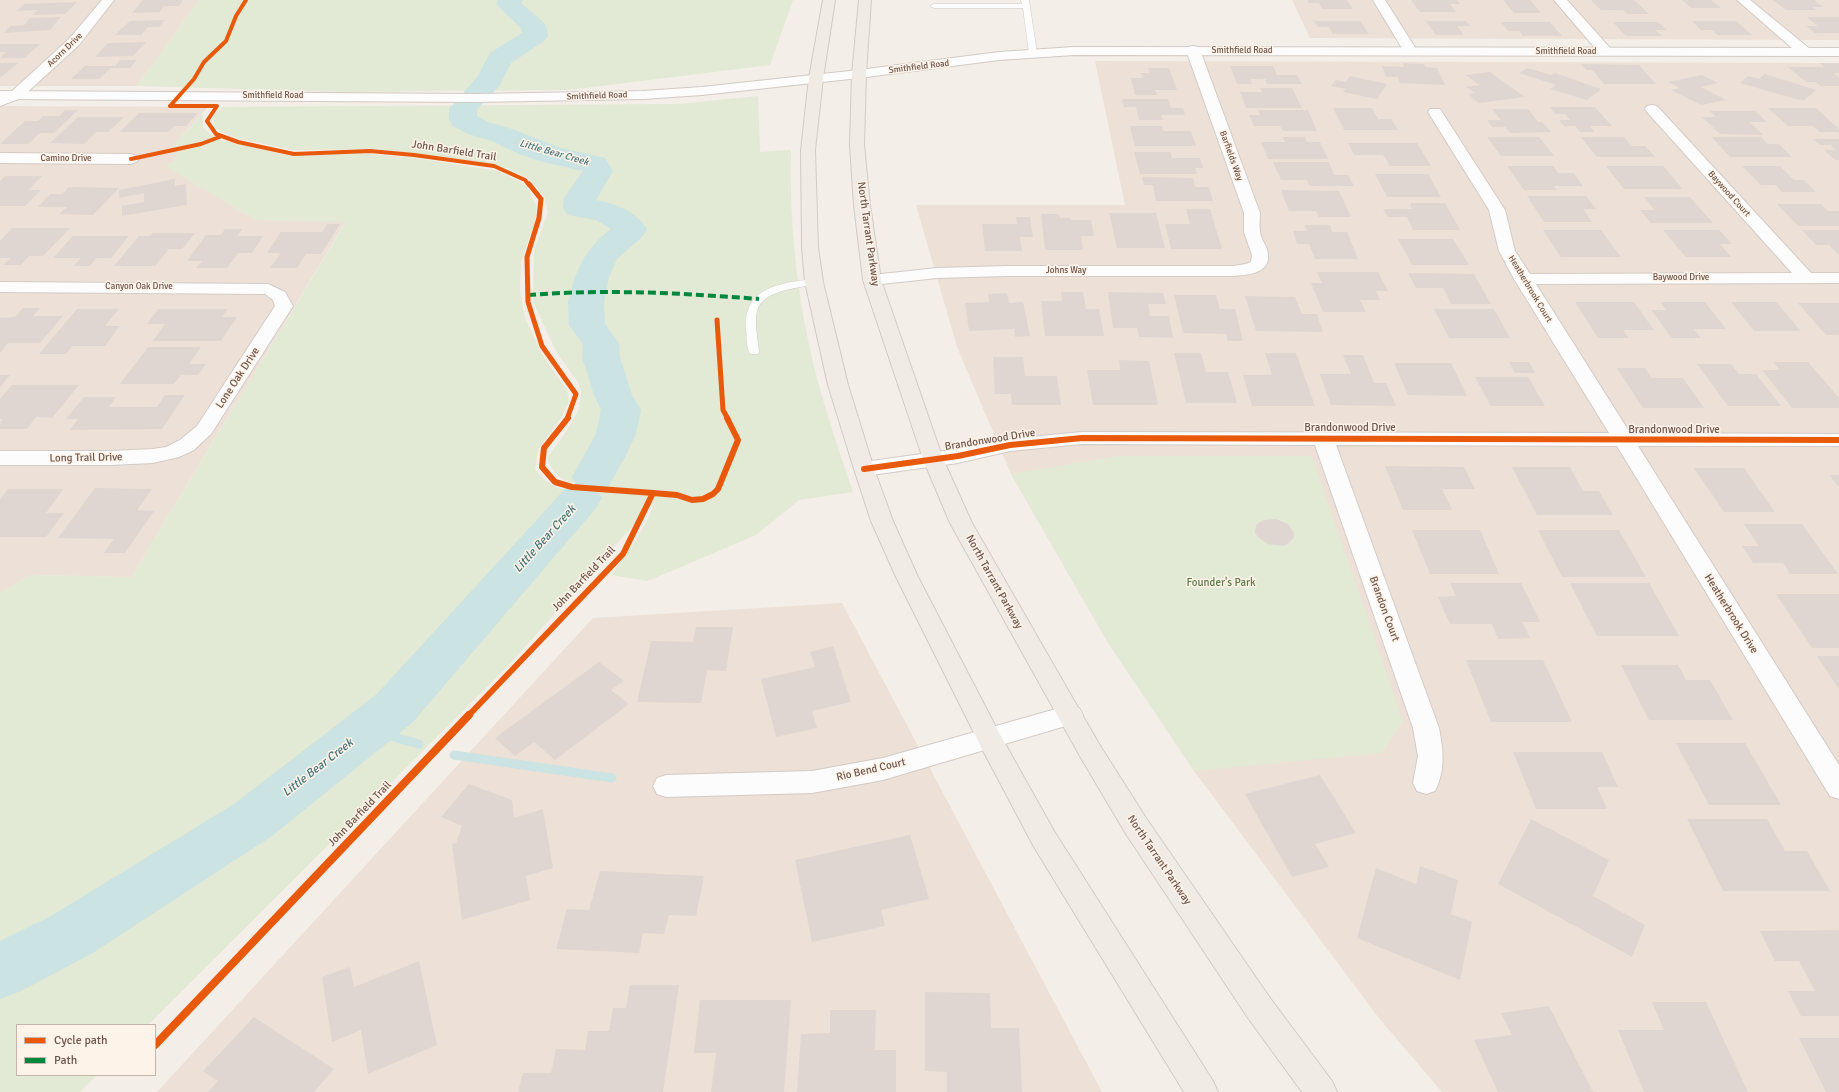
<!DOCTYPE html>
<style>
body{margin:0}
#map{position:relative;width:1839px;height:1092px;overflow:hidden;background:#f4eee8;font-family:Signika,sans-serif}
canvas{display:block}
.legend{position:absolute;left:16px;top:1024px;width:140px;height:52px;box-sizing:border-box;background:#fdf3e8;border:1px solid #c4b4aa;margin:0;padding:5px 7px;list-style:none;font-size:12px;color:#6e554c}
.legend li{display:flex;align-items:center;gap:8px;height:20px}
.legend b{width:20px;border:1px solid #c4b4aa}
</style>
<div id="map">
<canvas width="1839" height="1092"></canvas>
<ul class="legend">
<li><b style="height:5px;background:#e8590c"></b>Cycle path</li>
<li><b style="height:5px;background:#00873e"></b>Path</li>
</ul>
</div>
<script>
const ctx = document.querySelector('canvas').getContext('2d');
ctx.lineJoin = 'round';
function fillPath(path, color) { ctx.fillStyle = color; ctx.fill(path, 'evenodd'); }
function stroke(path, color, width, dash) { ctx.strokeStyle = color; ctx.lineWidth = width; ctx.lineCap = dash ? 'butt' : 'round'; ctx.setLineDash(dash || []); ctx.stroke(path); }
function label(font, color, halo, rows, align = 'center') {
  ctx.font = font + ' Signika,sans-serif'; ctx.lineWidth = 3; ctx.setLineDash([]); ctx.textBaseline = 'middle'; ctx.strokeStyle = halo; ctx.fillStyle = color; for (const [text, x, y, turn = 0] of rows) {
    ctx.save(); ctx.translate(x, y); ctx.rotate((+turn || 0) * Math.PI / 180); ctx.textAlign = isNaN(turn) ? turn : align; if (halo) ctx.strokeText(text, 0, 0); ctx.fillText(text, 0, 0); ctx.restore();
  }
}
const residential = new Path2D(`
 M0 0H199L137 86H0Z
 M1292 0H1839V40L1310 38Z
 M1095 61 1839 63V1092H1442L1378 1017 1194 771 1107 641 1011 474 957 347 916 205H1125Z
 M0 106 208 107 173 145 176 148 177 156 173 162 166 166 256 220 346 221 131 577 31 575 0 593Z
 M842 603 1102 1092H157L593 618Z`);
const green = new Path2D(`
 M199 0H793L770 65 569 90 346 92 137 86Z
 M758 96 760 152 791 150C789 229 798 306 818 382 828 419 841 456 853 492L799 500 756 535 648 581 611 575C626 556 648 525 654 502L508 666 148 1025H17V1075H97L80 1092H0V593L30 575 131 577 346 222 256 220 165 166 173 162 177 156 176 148 173 145 203 113V128L217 139 291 156 359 153 415 158 498 171 526 185 536 205 537 215 521 262 520 291 525 318 543 356 567 390 569 401 562 417 538 449 535 469C547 483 552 488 572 491L574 483C559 480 553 472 547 458L564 435 579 409 581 392 578 382 557 353 533 302 534 250 548 212 544 196 530 179 507 168 481 162 375 149 294 150 235 138 215 128 213 116 222 107 678 104Z
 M1117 456H1312L1403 721 1382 753 1194 771 1107 641 1011 474Z`);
const stream = new Path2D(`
 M368 730 419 744
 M454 755 612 778`);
const river = new Path2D(`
 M498 0H523L521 3 542 21 546 26 548 36 544 41 511 63 500 85 477 110V116L488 122 512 129 561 148 605 158 613 171 596 200C617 204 635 211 647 229L643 236 617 259 609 277 604 302 605 324 619 343 620 357 632 395 641 410 636 434 624 459 608 487 597 490 602 498 596 508 413 722 272 836 91 954 21 991 0 999V941L51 916 234 804 377 694 566 488 577 485 572 477 596 434 601 410 594 395 582 357 583 344 569 325 568 302 575 277 585 256 601 237 611 229 596 220 568 215 563 208 564 198 583 171 543 162 519 154 492 141 468 134 453 126 449 120V109L478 76 490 53 522 33 521 28 496 4Z`);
const building = new Path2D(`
 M143 0H183L179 6H164L160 12 132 13Z
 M1307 0H1347L1353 9H1322L1319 3H1309Z
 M1411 0H1457L1460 4H1450L1456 12H1420Z
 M1503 0H1530L1541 13H1514Z
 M1591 0H1634L1649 14H1628L1623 10H1601Z
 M1682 0H1711L1721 8H1691Z
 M1773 0H1814L1823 7H1812L1817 10H1786Z
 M77 2 65 14 32 15 38 10 17 11 24 4Z
 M61 17 50 30 4 33 10 26 24 25 30 18Z
 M1807 17H1839V33H1815L1806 26H1818Z
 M165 20 159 27H148L141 35H115L130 21Z
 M1314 21H1360L1369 34H1333L1329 27H1318Z
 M1426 21H1466L1470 26H1457L1464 35H1436Z
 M1692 21H1736L1752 35H1718L1712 30H1701Z
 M1501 22H1550L1562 36H1523L1519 31H1508Z
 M1613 22H1658L1667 30H1656L1662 36H1626Z
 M146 42 133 56 95 57 108 43Z
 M0 44H40L24 58H0L6 52H0Z
 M120 60H137L130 68H111L99 79H71L85 66H115Z
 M0 63H18L0 78Z
 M1403 63 1424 64 1425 67 1437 68 1445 85 1400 83 1398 77H1386L1382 66 1404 67Z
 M1820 63H1839V73H1834L1839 78V86H1821L1816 82H1806L1788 67H1824Z
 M1581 64 1639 65 1656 84H1604L1592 70H1586Z
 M1230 66H1273L1277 75H1297L1302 84H1267L1265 79H1250L1252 84H1237Z
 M1148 68H1169L1177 90H1155L1157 95H1135L1131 78H1142L1141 73H1150Z
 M1527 68 1551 75 1555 73 1601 89 1587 100 1550 89 1556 85 1519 73Z
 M1490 72 1525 97 1479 103 1468 94 1475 93 1466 87 1479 85 1466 75Z
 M1765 74 1816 90 1803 101 1740 83 1748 76 1759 79Z
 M1702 75 1718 83 1701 87 1726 100 1701 105 1671 90 1680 88 1668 82Z
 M1350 76 1387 84 1377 99 1343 92 1346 89 1331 86 1336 80 1346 82Z
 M1260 88H1292L1302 108H1246L1240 92H1262Z
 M1122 99H1168L1171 108H1183L1185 115H1161L1163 120H1139L1136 107H1124Z
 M1550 107H1595L1612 126H1590L1594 132H1580L1575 126H1564L1559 120H1570L1565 114H1555Z
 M1333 108H1372L1378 119H1391L1398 130H1344Z
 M1768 108H1816L1839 129V132H1820L1813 126H1788Z
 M1492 109H1528L1538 122H1542L1551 132 1510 133 1505 127H1492L1487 120H1501Z
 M65 110H78L54 133H40L28 144H0L25 121H38L43 116H59Z
 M1258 110H1308L1317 131H1283L1280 126H1254L1249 115H1260Z
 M1710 111H1755L1767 122H1750L1763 135 1720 134 1702 117H1716Z
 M139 113H198L186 126H174L168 132H120Z
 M78 117H124L108 132H96L84 144 50 143Z
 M1130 126H1162L1163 131H1191L1196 146H1135Z
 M1283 137H1305L1307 142H1320L1328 159H1268L1261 142H1285Z
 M1487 137H1539L1554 156H1501Z
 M1581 137H1624L1632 146H1645L1655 157H1597Z
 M1712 137H1761L1768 144H1779L1792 157H1730Z
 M1813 139H1839V160H1835L1824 150H1836L1831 145H1820Z
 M1348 143H1417L1431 166H1390L1383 155H1354Z
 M1134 152H1170L1172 158H1200L1203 168H1195L1197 174H1140Z
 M1273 162H1329L1334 175H1348L1354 186H1309L1307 180H1281Z
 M1507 166H1553L1558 173H1574L1583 186H1554L1557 190H1524Z
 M1606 166H1663L1683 189H1624Z
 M1742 166H1780L1794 180H1804L1816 192H1782L1776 185H1761Z
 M1375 174H1428L1441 197H1387Z
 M5 176H42L28 190H41L25 206H0V181Z
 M1142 177 1193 178 1195 187H1209L1213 201H1156L1153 185H1144Z
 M175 179V186L186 184 187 205 122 216V206L144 202V193L119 198V190Z
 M69 187 119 188 93 215 59 214 67 207H38L50 194H62Z
 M1281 190 1339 191 1351 217H1319L1316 211H1289Z
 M1527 196H1586L1596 209H1583L1592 222H1544Z
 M1644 197H1690L1713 223H1651L1640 210H1655Z
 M1410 203H1445L1460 230H1413L1407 217H1388L1383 209H1412Z
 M1777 204H1821L1828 211H1839V226H1798Z
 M1186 209H1210L1222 249H1171L1165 224H1190Z
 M1109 213H1156L1165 248H1117Z
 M1041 214H1059L1060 218H1070V220H1091L1094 236H1081L1083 250H1045Z
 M1016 217H1030L1033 237H1020L1022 251H985L982 224H1017Z
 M327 224H340L321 254H306L297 268H270L281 253H267L281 232H322Z
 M1305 225H1330L1332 232H1347L1358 259H1315L1309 244H1297L1293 231H1307Z
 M12 228H70L43 256H29L21 265H3L10 258H0V241Z
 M225 229H242L237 236H263L252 253H238L227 268H196L202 261H187L206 235H221Z
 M1543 230H1601L1621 257H1561Z
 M1663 230H1719L1732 244H1720L1731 257H1686Z
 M1802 230H1839V255L1829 245H1816Z
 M153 233H195L182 249H169L155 266H114L139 236H150Z
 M73 236H129L111 258H96L90 266H74L81 258H53Z
 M1398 239H1453L1469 265H1412Z
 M1317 272H1378L1388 291H1376L1380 300H1360L1366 312H1323L1311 283H1322Z
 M1408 273 1474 274 1491 304H1451L1443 288H1416Z
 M1061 292H1083L1086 309H1099L1104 336H1045L1041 301H1062Z
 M1108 292 1163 293 1166 304H1148L1150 316H1169L1173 338 1139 337 1137 328H1113Z
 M1007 293 1009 303 1023 302 1030 336 1015 337 1014 329 969 331 965 303 989 302 988 294Z
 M1174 295H1216L1220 309H1235L1243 341H1228L1226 334 1183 333Z
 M1245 296 1295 297 1302 314H1317L1323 332 1256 331Z
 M1575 302H1634L1654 330H1623L1629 338H1598Z
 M1660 302H1705L1726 329H1694L1701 338H1672L1651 310H1666Z
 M1731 302H1776L1801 331H1754Z
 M1798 303H1839V335H1826Z
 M23 308H40L33 316H63L40 343H8L0 353V318L15 317Z
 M77 309H119L105 326H120L105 346H72L66 354H39Z
 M158 309H228L221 317H237L221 341H153L165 324H147Z
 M1434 309H1494L1510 338H1449Z
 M148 347H201L189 364H206L198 375H181L174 384H120Z
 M1174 353H1201L1206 372H1228L1237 403H1186Z
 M1265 353H1296L1315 406H1252L1243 375H1272Z
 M1343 355H1363L1374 383H1386L1396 406 1331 405 1320 374H1351Z
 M993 357H1023L1025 376H1057L1061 405H1012L1011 394H995Z
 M1119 360 1149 361 1158 405H1093L1087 370H1120Z
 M1509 362H1529L1535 373H1515Z
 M1773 362H1808L1839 398V408H1792L1762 370H1780Z
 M1394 363H1451L1467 396 1408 395Z
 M1697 364H1731L1739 374H1756L1781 406H1728Z
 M1617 368H1645L1652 378H1683L1704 408H1643Z
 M0 375H10L0 387Z
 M1475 377H1528L1545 406H1491Z
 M12 385H79L52 418 36 417 27 429H0V423L3 419H0V399Z
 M165 395H185L162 429 70 430 78 419H66L84 397H116L109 407H157Z
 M1385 466 1464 467 1475 489H1442L1452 510H1403Z
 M1512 467H1570L1583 491H1599L1613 515H1537Z
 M1694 468H1744L1775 512H1724Z
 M1829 475H1839V486H1838Z
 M95 488 152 489 137 510 154 511 125 553H104L114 539 58 538Z
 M8 489H63L46 513H64L46 537H0V500Z
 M1276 519 1288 524 1294 533V537L1288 544 1282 546 1268 544 1258 537 1255 533 1256 525 1260 522 1264 520Z
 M1744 524H1802L1838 574H1790L1783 563H1753L1742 546H1759Z
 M1412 530H1480L1499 574H1430Z
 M1538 530H1619L1646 577H1562Z
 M1450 583H1521L1540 622H1522L1530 638 1498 639 1492 624H1450L1438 597 1456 596Z
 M1570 583H1649L1679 636H1597Z
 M1776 594H1839V648H1812Z
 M696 627H733L726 671 707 670 701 703 637 702 651 641 693 642Z
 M833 646 851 702 812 711 817 728 776 737 761 679 815 667 810 652Z
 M1817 656H1839V689Z
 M1466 660H1543L1572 722H1491Z
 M599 662 624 681 611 690 629 704 555 760 534 742 515 756 495 738Z
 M1621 665H1678L1686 680H1710L1733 720H1649Z
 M1676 743H1745L1781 805H1709Z
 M1513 752H1602L1618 787H1597L1607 809H1536Z
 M1320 775 1356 833 1315 844 1329 867 1292 877 1245 794Z
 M469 784 512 800 514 818 543 809 553 868 526 876 530 900 462 920 452 844 456 843 462 826 441 817Z
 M1531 819 1609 860 1593 896 1645 925 1632 957 1498 884Z
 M1687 819H1767L1785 851H1807L1830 891H1723Z
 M910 835 929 899 881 910 885 926 812 942 795 860Z
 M1420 866 1458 880 1451 914 1472 922 1460 980 1357 938 1376 868 1416 884Z
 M600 871 704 876 696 916 669 915 664 934 643 933 639 953 556 949 567 909 589 910Z
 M1839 930V1016H1801L1788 991H1815L1799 961H1775L1760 931Z
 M419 961 437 1045 368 1074 361 1030 332 1042 322 977 350 967 354 987Z
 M630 985H679L663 1092H518L523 1073H551L556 1049 585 1050 588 1031H609L613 1008H626Z
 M925 992 990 993 991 1028H1019L1022 1092H947V1072L925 1071Z
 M700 1000H791L784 1092H711L716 1053H694Z
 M1652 1002H1706L1748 1092H1644L1618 1030H1664Z
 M1549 1006 1593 1092H1498L1474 1040 1512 1035 1501 1013Z
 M830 1010H876L875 1050H896V1092H797L801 1034 830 1033Z
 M254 1017 334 1069 314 1092H208L218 1081 203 1071Z
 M1799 1038H1839V1092H1826Z`);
const lane = new Path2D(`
 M1021 0H1029L1037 53 1033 55 1029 53 1023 8H934L930 6 934 4H1022Z
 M814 279 819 282 818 284C800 288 763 289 757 311 754 324 758 339 759 352L758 354H750C746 348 747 337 746 330 743 287 780 283 814 279Z`);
const street = new Path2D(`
 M102 0H114L79 45 21 98 0 106V97L11 92 69 39Z
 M1373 0H1385L1418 52 1416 55H1406Z
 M1554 0H1567L1611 49 1613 52 1611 55H1601Z
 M1737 0H1750L1810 49 1812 52 1810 55H1800Z
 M1193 46 1198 47 1200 50 1260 213C1260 219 1259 226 1260 232 1261 240 1268 247 1268 255 1270 274 1246 275 1233 276H1007L937 278 872 285 866 284 863 280 866 276 872 275 937 268 1007 266H1233L1246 264 1251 262 1252 255 1244 232V213L1186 50 1188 47Z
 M1652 105 1657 106 1811 273H1839V283L1536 284 1630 433 1839 434V446H1638L1839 765V799L1830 796 1617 446 1336 445 1439 728C1443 750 1446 769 1435 791L1426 794 1417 791 1413 783 1418 756 1413 728 1315 445 1082 444 1010 451 958 463 864 476 857 474 854 469 857 464 864 462 958 449 1010 439 1082 432 1609 433 1514 279 1499 251 1489 210 1428 112 1430 109H1440L1505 210 1515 251 1530 274 1792 273 1647 112 1645 109 1647 106Z
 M0 153 131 154 136 156 139 159 136 162 131 164 0 163Z
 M0 282 268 284 285 292 293 306 211 434 194 450 179 457 153 463 110 465H0V451H110L153 449 166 447 180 440 197 426 275 306 273 300 265 294 0 292Z
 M1070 705 1079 708 1083 715 1079 722 883 780 812 793 666 797 657 794 653 786 657 778 666 775 812 771 883 758Z`);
const secondary = new Path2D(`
 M1074 47 1839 48V56L1074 55 999 60 859 78 702 95 643 99 475 102 0 99V91L475 94 643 91 702 87 859 70 999 52Z`);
const primary = new Path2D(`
 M823 0H835L823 78 815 150 818 247 823 282 848 385 874 469 893 521 918 577 998 731 1054 831 1213 1081 1218 1092H1184L1034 847 980 745 896 577 871 521 854 469 828 385 805 282 802 247 801 150 809 78Z
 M859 0H871L866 74 864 145 870 205 881 280 943 459 972 523 1099 744 1146 818 1270 998 1332 1081 1337 1092H1302L1248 1018 1126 834 1081 758 950 523 923 459 863 280 854 205 850 145 852 74Z`);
const quiet = new Path2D(`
 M528 295C605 289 682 293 759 299`);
const cyclewayFar3 = new Path2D(`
 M170 106 194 79 204 62 226 41 236 16 246 0
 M170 106H217L207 121 216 134 238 142 294 154 370 151 414 155 494 166 525 180 529 185
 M131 159 201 144 222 136`);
const cyclewayFar2 = new Path2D(`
 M529 184 541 199 539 218 527 257 528 302 542 346 576 394 567 419
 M717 320 723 410 728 419`);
const cyclewayFar1 = new Path2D(`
 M864 469 958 456 1010 445 1082 438 1839 440
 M653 493 677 495 692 500 703 499 713 494 718 489 738 440 727 418
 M468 716 623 554 653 493 572 487 555 482 542 467 544 448 568 418`);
const cycleway = new Path2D(`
 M155 1045 469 715`);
const farStreetnames = [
 ["Acorn Drive",65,50,-44],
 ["Smithfield Road",1242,51],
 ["Smithfield Road",1566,52],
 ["Smithfield Road",919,67,-7],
 ["Smithfield Road",273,96],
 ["Smithfield Road",597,96,-2],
 ["Barfields Way",1231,156,70],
 ["Camino Drive",66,159],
 ["Baywood Court",1729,194,48],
 ["Johns Way",1066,271],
 ["Baywood Drive",1681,278],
 ["Canyon Oak Drive",139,287],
 ["Heatherbrook Court",1530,289,59]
];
const farWaternames = [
 ["Little Bear Creek",554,153,16]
];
const streetNames = [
 ["John Barfield Trail",454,151,9],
 ["North Tarrant Parkway",868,234,82],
 ["Lone Oak Drive",238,378,-57],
 ["Brandonwood Drive",1350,428],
 ["Brandonwood Drive",1674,430],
 ["Brandonwood Drive",990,440,-9],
 ["Long Trail Drive",86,458,-1],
 ["John Barfield Trail",584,579,-46],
 ["North Tarrant Parkway",994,582,61],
 ["Brandon Court",1384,609,70],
 ["Heatherbrook Drive",1731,614,58],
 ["Rio Bend Court",871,770,-13],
 ["John Barfield Trail",360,814,-46],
 ["North Tarrant Parkway",1159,860,56]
];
const parkNames = [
 ["Founder's Park",1221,583]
];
const waterNames = [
 ["Little Bear Creek",545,539,-48],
 ["Little Bear Creek",318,768,-38]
];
fillPath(residential, '#ede0d6');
fillPath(green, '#e2e9d4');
stroke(stream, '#cbe3e2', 9);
fillPath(river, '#cbe3e2');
fillPath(building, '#e0d6d1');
stroke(lane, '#d3cbc6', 1);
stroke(street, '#d3cbc6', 2);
stroke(secondary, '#d2cac4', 2);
stroke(primary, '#d3cac6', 2);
fillPath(lane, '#fdfcfc');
fillPath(street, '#fdfcfc');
fillPath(secondary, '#fdfcfc');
fillPath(primary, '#f0ebe4');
stroke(quiet, '#00873e', 4, [8, 4]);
stroke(cyclewayFar3, '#e8590c', 4);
stroke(cyclewayFar2, '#e8590c', 5);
stroke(cyclewayFar1, '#e8590c', 6);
stroke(cycleway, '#e8590c', 8);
label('9px', '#6e554c', '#fdf3e8', farStreetnames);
label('italic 10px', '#457479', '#fdf3e8', farWaternames);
label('11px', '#6e554c', '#fdf3e8', streetNames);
label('11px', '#5a7848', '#fdf3e8', parkNames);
label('italic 12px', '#457479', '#fdf3e8', waterNames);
</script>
